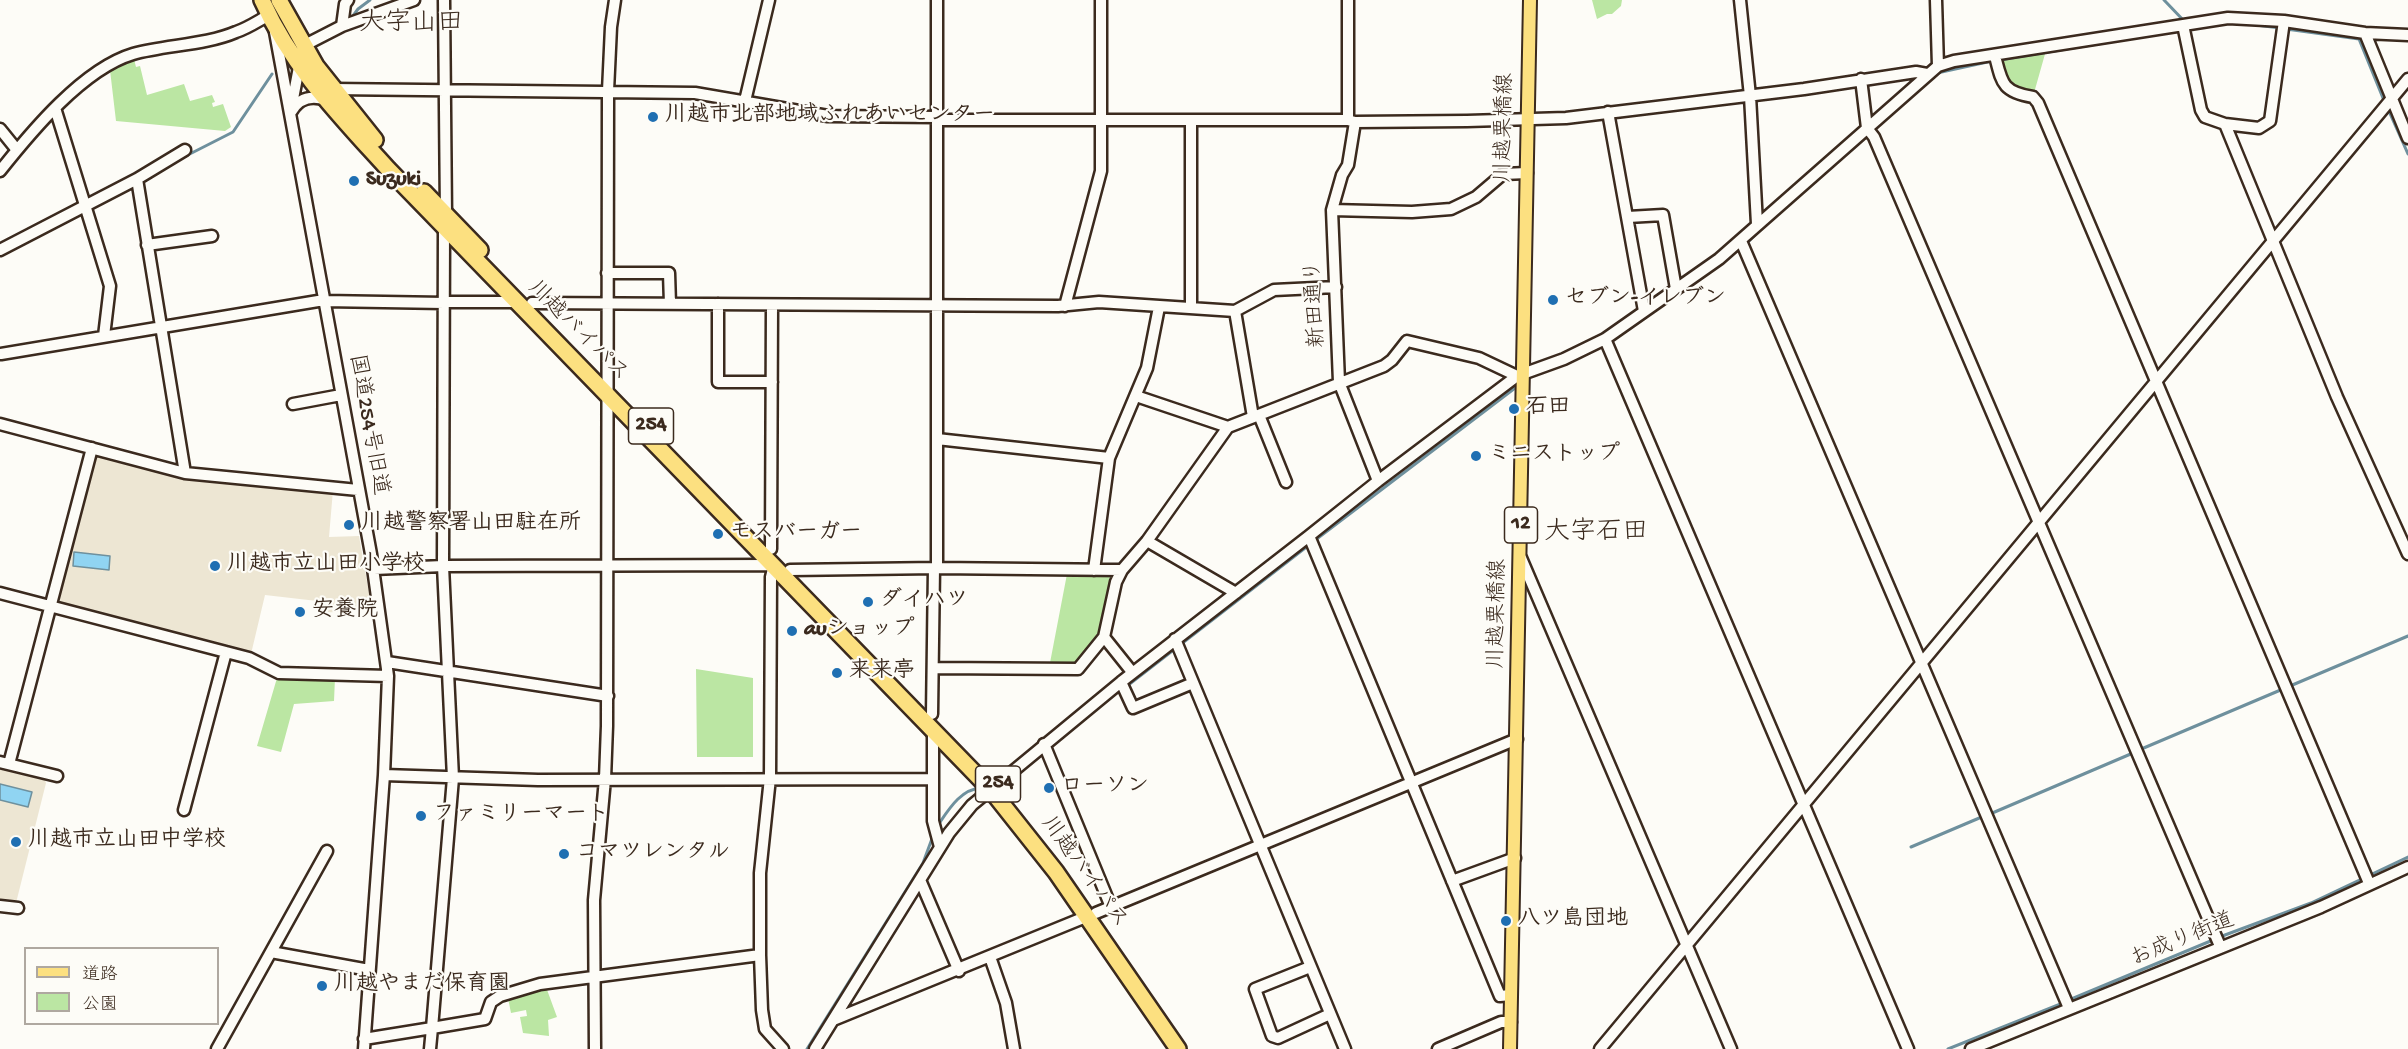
<!DOCTYPE html>
<meta charset="utf-8">
<style>
body{margin:0}
#map{position:relative;width:2408px;height:1049px;overflow:hidden;background:#fdfcf7;font-family:"Gochi Hand","Klee One",sans-serif}
canvas{display:block}
.legend{position:absolute;left:24px;top:947px;width:195px;height:78px;box-sizing:border-box;background:#fdfcf7;border:2px solid #afa8a0;margin:0;padding:8px 10px;list-style:none;font-size:18px;color:#3b2a1e}
.legend li{display:flex;align-items:center;gap:12px;height:30px}
.legend b{width:30px;border:2px solid #afa8a0}
</style>
<div id="map">
<canvas width="2408" height="1049"></canvas>
<ul class="legend">
<li><b style="height:8px;background:#fce080"></b>道路</li>
<li><b style="height:16px;background:#bbe6a3"></b>公園</li>
</ul>
</div>
<script>
const ctx = document.querySelector('canvas').getContext('2d');
ctx.lineJoin = 'round';
function fillPath(path, color) { ctx.fillStyle = color; ctx.fill(path, 'evenodd'); }
function stroke(path, color, width, dash) { ctx.strokeStyle = color; ctx.lineWidth = width; ctx.lineCap = dash ? 'butt' : 'round'; ctx.setLineDash(dash || []); ctx.stroke(path); }
function label(font, color, halo, rows, align = 'center') {
  ctx.font = font + ' "Gochi Hand","Klee One",sans-serif'; ctx.lineWidth = 4.5; ctx.setLineDash([]); ctx.textBaseline = 'middle'; ctx.strokeStyle = halo; ctx.fillStyle = color; for (const [text, x, y, turn = 0] of rows) {
    ctx.save(); ctx.translate(x, y); ctx.rotate((+turn || 0) * Math.PI / 180); ctx.textAlign = isNaN(turn) ? turn : align; if (halo) ctx.strokeText(text, 0, 0); ctx.fillText(text, 0, 0); ctx.restore();
  }
}
const built = new Path2D(`
 M93 454H98L188 477 333 490 329 537 359 536 372 610 318 613 317 601 265 595 251 654 59 604 56 600Z
 M0 767 44 778 46 783 16 903 0 902Z`);
const green = new Path2D(`
 M1592 0H1622L1621 6 1612 14H1607L1597 19Z
 M2045 54 2034 93 2006 84 2001 61Z
 M134 59 136 67 140 66 147 95 184 84 190 101 212 95 215 102 212 103 213 107 223 104 231 127 225 131 116 121 110 70Z
 M1067 574 1116 575 1101 636 1076 668H1049Z
 M696 669 753 678V757H697Z
 M277 678H335L334 701 294 704 281 752 257 746Z
 M546 987 557 1017 548 1020 549 1036 523 1033 520 1017 527 1016 526 1010 511 1013 508 998Z`);
const water = new Path2D(`
 M74 552 110 556 109 570 73 566Z
 M0 784 32 792 28 807 0 800Z`);
const stream = new Path2D(`
 M2164 0 2186 23
 M350 20 358 9 370 0
 M2256 25 2280 28
 M2286 29 2359 39 2385 103
 M1999 60 2116 41
 M1937 73 1992 61
 M2388 109 2408 154
 M1848 153 1906 101
 M176 161 233 132 272 74
 M1769 222 1831 167
 M1728 257 1744 246 1764 226
 M1616 338 1679 293
 M1314 541 1519 385
 M1127 686 1309 545
 M1107 700 1121 689
 M2139 750 2408 636
 M1010 779 1021 771
 M1990 814 2133 753
 M938 825C949 809 961 789 981 788
 M1911 847 1984 816
 M2069 1000 2225 935 2311 903 2408 857
 M807 1049 923 863 933 836
 M1948 1049 2063 1003`);
const minor = new Path2D(`
 M444 0 446 215
 M937 0V568
 M1740 0 1750 96 1757 224
 M1936 0 1938 66
 M2183 25 2201 110 2205 117 2225 124 2337 397 2408 554
 M342 26 345 4 348 0
 M275 32 371 554 388 676 384 775 364 1049
 M2365 33 2408 138
 M1995 56C2002 83 2002 92 2033 97L2038 103 2369 883
 M1861 79 1867 128 1874 137 2220 946
 M332 89 695 93 828 116 937 117
 M745 101 769 0
 M292 104 303 46 342 26 414 0
 M55 108 110 286 104 336
 M291 112C299 98 311 95 326 100
 M1608 112 1644 311
 M937 120H1348L1355 122 1467 121 1566 118 1804 89 1916 72 1927 74
 M1348 120V0
 M1355 122 1348 165 1342 175 1332 210 1339 382 1378 481
 M2225 124 2259 128 2270 121 2284 21
 M0 129 17 150
 M0 171C31 132 83 69 133 54 165 45 206 45 236 32 248 28 258 21 269 15
 M137 179 185 473
 M1332 210 1412 212 1451 209 1476 197 1503 174 1527 173
 M1628 217 1663 215 1676 289
 M1741 241 2069 1008
 M147 245 212 236
 M0 250 137 179 185 150
 M607 273H669L670 304
 M324 301 444 303
 M444 302H516
 M532 303 1058 306 1099 302 1235 311 1274 290 1336 287
 M718 304V382H772
 M1065 306 1101 171V0
 M1191 308V120
 M1235 311 1253 417
 M1605 339 1908 1049
 M1 354 324 300
 M1136 396 1228 427
 M293 404 341 395
 M1259 415 1286 482
 M0 424 185 473 358 490
 M937 439 1109 458
 M1309 536 1500 996 1511 995
 M1147 541 1236 593
 M771 549 772 305
 M1521 558 1731 1049
 M374 569 443 566 444 229
 M790 570 937 568 1122 570
 M1094 570 1109 458 1147 368 1159 307
 M0 593 249 658 279 673 388 676
 M1104 637 1132 672
 M1175 639 1345 1049
 M387 662 608 696
 M933 668 1078 669 1104 637 1116 582 1122 570 1147 541 1228 427 1384 366 1392 360 1407 341 1479 358 1517 376
 M1121 682 1133 708 1193 683
 M932 714 934 568
 M933 729V821L940 847
 M1044 744 1111 907
 M0 762 57 776
 M9 764 92 448
 M384 775 538 780 933 779
 M184 810 226 652
 M920 880 959 971
 M1452 881 1515 858
 M0 906 18 908
 M1096 913 1517 739
 M271 952 369 970
 M990 957 1006 1003 1014 1049
 M1310 967 1255 989 1272 1036 1278 1038 1330 1014
 M833 1020 1088 916
 M364 1039 432 1028 453 778 443 566 774 565 771 577 770 778 760 873V955L762 1010 765 1029 783 1049
 M217 1049 327 851
 M430 1049 432 1028 485 1019 491 1002 500 996 540 984 760 955
 M595 1049 594 900 605 779 607 726 608 91 611 27 615 0
 M815 1049 949 833 972 805 1121 682 1309 536 1378 481 1517 376 1564 359 1605 339 1719 259 1938 66 1954 61 2228 18 2284 21 2365 33 2408 35
 M1438 1049 1501 1022H1511
 M1600 1049 2408 79
 M1971 1049 2321 907 2408 867`);
const major = new Path2D(`
 M1510 1049 1530 0`);
const highway = new Path2D(`
 M262 0C291 66 340 116 388 169L991 790 1056 872 1178 1049
 M279 0 316 66 375 140
 M424 192 480 250`);
const markers = [
 [653,117,6,"#1f6fb2"],
 [354,181,6,"#1f6fb2"],
 [1553,300,6,"#1f6fb2"],
 [1514,409,6,"#1f6fb2"],
 [1476,456,6,"#1f6fb2"],
 [349,525,6,"#1f6fb2"],
 [718,534,6,"#1f6fb2"],
 [215,566,6,"#1f6fb2"],
 [868,602,6,"#1f6fb2"],
 [300,612,6,"#1f6fb2"],
 [792,631,6,"#1f6fb2"],
 [837,673,6,"#1f6fb2"],
 [1049,788,6,"#1f6fb2"],
 [421,816,6,"#1f6fb2"],
 [16,842,6,"#1f6fb2"],
 [564,854,6,"#1f6fb2"],
 [1506,921,6,"#1f6fb2"],
 [322,986,6,"#1f6fb2"]
];
const shields = [
 [651,426,45],
 [1521,525,33],
 [998,784,45]
];
const shieldNames = [
 ["254",651,426],
 ["12",1521,525],
 ["254",998,784]
];
const poiNames = [
 ["川越市北部地域ふれあいセンター",665,117],
 ["Suzuki",366,181],
 ["セブン-イレブン",1565,300],
 ["石田",1526,409],
 ["ミニストップ",1488,456],
 ["川越警察署山田駐在所",361,525],
 ["モスバーガー",730,534],
 ["川越市立山田小学校",227,566],
 ["ダイハツ",880,602],
 ["安養院",312,612],
 ["auショップ",804,631],
 ["来来亭",849,673],
 ["ローソン",1061,788],
 ["ファミリーマート",433,816],
 ["川越市立山田中学校",28,842],
 ["コマツレンタル",576,854],
 ["八ツ島団地",1518,921],
 ["川越やまだ保育園",334,986]
];
const streetNames = [
 ["川越栗橋線",1506,128,-89],
 ["新田通り",1317,304,-93],
 ["川越バイパス",577,332,45],
 ["国道254号旧道",367,425,80],
 ["川越栗橋線",1499,614,-89],
 ["川越バイパス",1083,873,54],
 ["お成り街道",2183,941,-22]
];
const quarterNames = [
 ["大字山田",411,25],
 ["大字石田",1596,534]
];
fillPath(built, '#ede6d3');
fillPath(green, '#bbe6a3');
fillPath(water, '#90d4f2');
stroke(water, '#6e909d', 1.5);
stroke(stream, '#6e909d', 3);
stroke(minor, '#3b2a1e', 15);
stroke(major, '#3b2a1e', 16);
stroke(highway, '#3b2a1e', 20);
stroke(minor, '#fdfcf7', 10);
stroke(major, '#fce080', 12);
stroke(highway, '#fce080', 15);
for (const [x, y, r, color] of markers) { const dot = new Path2D(); dot.arc(x, y, r, 0, 2 * Math.PI); ctx.fillStyle = color; ctx.fill(dot); stroke(dot, '#fdfcf7', 2); }
for (const [x, y, w] of shields) { const box = new Path2D(); box.roundRect(x - w / 2, y - 18, w, 36, 4.5); ctx.fillStyle = '#fdfcf7'; ctx.fill(box); stroke(box, '#3b2a1e', 1.5); }
label('bold 21px', '#3b2a1e', null, shieldNames);
label('bold 22px', '#3b2a1e', '#fdfcf7', poiNames, 'left');
label('22px', '#3b2a1e', '#fdfcf7', streetNames);
label('26px', '#3b2a1e', '#fdfcf7', quarterNames);
</script>
